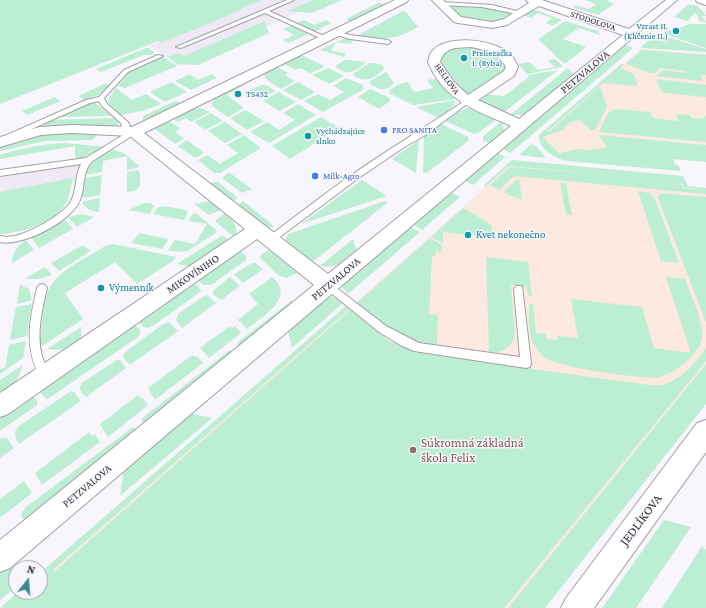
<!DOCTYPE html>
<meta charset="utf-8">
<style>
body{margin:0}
#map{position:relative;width:706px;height:608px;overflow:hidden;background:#f9f5fc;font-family:"Crimson Pro",serif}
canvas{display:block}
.north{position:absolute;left:8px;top:560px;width:40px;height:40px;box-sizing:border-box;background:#f9f5fc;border:1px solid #aba8ad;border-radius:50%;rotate:17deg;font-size:11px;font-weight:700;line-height:16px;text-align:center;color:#353436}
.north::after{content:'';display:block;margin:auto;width:14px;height:18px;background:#3e858e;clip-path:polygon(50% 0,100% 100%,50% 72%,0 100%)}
</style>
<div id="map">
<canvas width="706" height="608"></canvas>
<div class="north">N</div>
</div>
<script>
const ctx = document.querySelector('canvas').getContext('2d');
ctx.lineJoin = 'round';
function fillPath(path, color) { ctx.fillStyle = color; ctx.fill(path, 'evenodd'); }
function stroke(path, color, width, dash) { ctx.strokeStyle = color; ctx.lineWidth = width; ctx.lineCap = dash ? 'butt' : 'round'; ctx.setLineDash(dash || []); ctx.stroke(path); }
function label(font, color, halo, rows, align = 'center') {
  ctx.font = font + ' "Crimson Pro",serif'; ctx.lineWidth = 3; ctx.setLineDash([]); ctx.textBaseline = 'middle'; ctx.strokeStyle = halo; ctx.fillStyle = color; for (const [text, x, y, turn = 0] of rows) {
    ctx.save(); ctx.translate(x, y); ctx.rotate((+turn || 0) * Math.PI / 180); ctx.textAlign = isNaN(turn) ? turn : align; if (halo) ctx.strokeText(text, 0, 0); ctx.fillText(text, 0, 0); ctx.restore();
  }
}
const built = new Path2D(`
 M261 0H325L179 66 149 46Z
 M88 160 79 180 0 194V173Z`);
const education = new Path2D(`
 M641 49 706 54V162L674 159 676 165 571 155 568 152 559 153 543 137 551 134 548 131Z
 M509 166 679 180 684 187 706 190V364L508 608H10L40 592V582L42 580Z`);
const green = new Path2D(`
 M0 0H262L241 9 242 10 161 43 158 41 0 104Z
 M313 0H342L312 13 288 11Z
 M585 0H606L614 4 598 15 573 7 575 5 589 9 596 4Z
 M378 3 387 5 352 22 346 19Z
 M461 5C472 7 505 6 511 15 503 23 475 25 465 20 460 17 456 13 451 10L454 7Z
 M688 5C698 4 701 9 706 16H702L706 22H700L696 13H694L688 21 674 17Z
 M533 9 560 19 561 20 553 26 546 23 552 18 538 13 531 18 523 15Z
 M403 11 406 12 418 27C400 38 379 43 358 35Z
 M304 20 315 25 326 20 331 23 314 32 296 23Z
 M265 21 269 33 198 65 178 64 168 57 178 53 184 56Z
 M565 21 598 31 600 34V35L579 28 563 39 586 47 566 63 562 62 539 40 540 38Z
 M690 24H706V48L661 33Z
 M291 26 308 34 289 43 283 40 294 35 283 29Z
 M658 34 706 49V52L642 48V46L655 35Z
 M343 39H353L351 44 336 42 331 51 346 53 344 57 320 50Z
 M626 45 632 47V49L513 151 510 153 502 149Z
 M472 47C483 49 512 56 504 73L471 95 462 94 442 69 439 59C450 47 456 48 472 47Z
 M146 48H149L154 52V55H144L101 72 96 69Z
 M641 50 706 55V75H701L703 79 701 81 656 76 663 70 686 73 685 71 661 68 654 73H651L626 64Z
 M300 54 324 66V67L310 73 300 68 295 70 282 63Z
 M163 57 177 66 125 88 118 86 130 71Z
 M555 59 562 65V67L527 74 518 64 529 62 538 70 555 67 547 60Z
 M345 60H347L366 62C356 72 347 77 335 66Z
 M370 63H376L383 66 384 69C373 79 367 83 354 76V73Z
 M621 64H624L620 68 634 74 638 85 635 86 603 83 606 80 548 131 549 132 600 86 607 107 595 130 592 131 581 121 577 120 568 123 563 130 543 137 559 153 579 149 589 150 605 148 607 146 598 135 706 145V162L673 159 675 165H678L681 171 567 161C556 159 537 148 539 135Z
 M275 66 288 73 285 75 295 81 281 89 267 80 264 75 266 72Z
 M328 68 344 76 329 84 313 75Z
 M568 68 574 74 526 114 518 115H510Z
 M558 70 503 113 482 102 481 99 483 94 504 96 529 77 528 75Z
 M386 72 394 83C386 93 379 89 370 84V81Z
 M189 74 198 80 212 74 217 78 191 90 175 81Z
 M346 78 363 85 364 89 323 112 304 101 318 94 330 100 344 92 333 86Z
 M440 78 455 99 413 105 389 93 390 90 399 84 408 82 414 92 433 88 427 80Z
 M656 79 706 85V97L665 93 661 91Z
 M171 82 187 92 165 102 150 92Z
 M298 82 315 92 301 100 283 90Z
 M104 84 110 85C105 94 93 97 84 100L79 96Z
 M241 84 243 86 227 95 244 108 228 117 212 106V102L216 97Z
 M261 85H265L276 91 261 99 246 92Z
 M116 88 132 100 146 94 161 104 142 111 121 115 108 103 109 98Z
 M370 89 390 98V101L379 109 358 97Z
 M278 92 296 102 280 111 263 101Z
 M55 97 60 101 27 115 22 111Z
 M455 100 454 106 439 118 416 107Z
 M177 101 183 105 154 117 143 120V116L173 102Z
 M94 102 112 116 56 117 89 103Z
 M298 104 316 115 269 143 250 132 267 122 279 130 295 120 283 113Z
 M200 108 210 112 191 122 186 118 178 122 173 119 192 109Z
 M468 108H474L497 119 478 133 474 134 445 121 460 111Z
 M615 109 650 112 653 118 678 121 676 114 690 115 691 118 701 119 706 116V142L600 132 599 131 609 112Z
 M246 110 264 121 247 130 230 118Z
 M211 113 223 121 205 130 194 122Z
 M321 117 339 128 290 159 272 146Z
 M115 118 119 123 116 126H110L46 127 43 124 49 120Z
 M169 121 180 128 175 132 184 138 175 144 155 129Z
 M225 122 242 134 225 143 208 131Z
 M501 122 503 125 504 131 490 143 483 140V136Z
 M441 124 468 137 469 140 427 173H423L424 136Z
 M52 133 98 134 93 140 45 141 0 151V145L37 136Z
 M244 135 261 148 220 173H214L198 160 207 155 220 164 238 153 227 145Z
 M187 140 204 153 195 158 178 146Z
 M419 140 416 173 392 159Z
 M65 143 106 147 80 159 75 157V146L0 159V155C22 148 42 144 65 143Z
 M531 144 537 147 546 158 519 155Z
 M113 149 127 155 139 166 137 168 127 170V156L103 161 102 172 84 175C92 160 98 156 113 149Z
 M498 153 505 157 473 185 465 181Z
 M512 160 683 176 688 186 706 188V190L684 187 679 180 683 188 706 190V194L514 176 499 190 490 185 510 167 625 176 509 166 484 188 485 184Z
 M137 170 140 173V186L135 191 127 192V172Z
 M229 172 230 173 252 189 242 193 222 178Z
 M102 175 100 195 82 198 84 178Z
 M73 178C71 186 70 195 66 203 54 223 22 233 0 234V192Z
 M519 179 522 201 504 192 516 180Z
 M362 180 387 196 301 224Z
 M215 182H218L238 198 233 201 210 183Z
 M560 183 566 184 572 215H566Z
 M638 191 650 193 655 199 679 263 661 261Z
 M452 193 460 197 422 230 414 225Z
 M660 193 706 197V322L658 198Z
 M100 198 99 212C91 211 86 209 82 202Z
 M210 201 221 210 209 215 194 204Z
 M243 201 273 225V227L267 228 238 205Z
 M385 201H387L386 204 311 263 285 241 288 234Z
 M144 203H150L154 206 150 214 128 210Z
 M163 206 186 210 188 212 184 220 153 214 157 208Z
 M463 208 490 224 492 227V238L443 232V243L431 237Z
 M194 213 197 214 216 230V233L187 251 179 252 168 250 175 240 195 244 207 224 188 221Z
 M225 213C234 221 239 227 235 238L215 221Z
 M82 214 94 217 77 227 68 217Z
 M64 219 73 229 39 248 31 237Z
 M411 227 420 232 348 294 342 287 343 285Z
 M139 233 169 239 162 249 131 243Z
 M221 236 225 237 231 242 194 267 177 264Z
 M430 238 442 245 441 252 436 251 435 256H432L429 314 438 315 437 345 410 341 393 331 357 303Z
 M353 239 357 252C346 261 336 269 320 266Z
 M26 240 34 250 12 263C12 252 18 245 26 240Z
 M113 244 176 257 173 261 137 284 115 262 65 293 83 319 42 346 40 342C42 326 43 300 50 287 60 269 89 257 105 246Z
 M83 245 91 251 59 271 51 263Z
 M239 250 246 256V260L211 285H203L197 279Z
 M269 250 297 273 287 278 279 276 260 258 262 254Z
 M486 257 528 262 532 296 528 295 527 287 511 285 515 336C510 348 502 354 489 352Z
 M252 263H255L263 269 243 283 234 274Z
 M45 267 52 275 38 279H24Z
 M230 277 240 286 221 300 213 294V291Z
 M272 277C297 297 262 317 247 329L238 320 258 304 249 294Z
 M666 277 685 279C690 294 704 321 702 337 701 352 675 374 660 377 646 380 553 367 544 357 540 353 534 346 532 340 528 332 529 313 529 304H533L536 333 546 334 547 339 557 340V336L578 338 571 299 642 307 654 348 691 353Z
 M193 281 201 290 200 292 153 326 147 328 143 327 137 320Z
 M20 285 29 289 32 300 17 304Z
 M207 295 216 303 182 328 176 320 178 314 204 296Z
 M328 297H333L343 303 292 348 288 331Z
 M291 301 294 303 239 349 237 347 238 342Z
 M32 304 27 336 10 340 16 307Z
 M346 306 349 309 53 570 54 572 350 310 389 341 418 353 649 385C653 385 658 386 662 385 677 382 699 361 706 348V361L504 608H0L18 592H40V582L42 580 40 573Z
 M169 322 178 331 130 365 123 357 124 353 163 324Z
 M133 323 140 330V333L138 337 52 396 46 399 37 389Z
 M230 326 232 328 235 326 241 333 209 358 200 348Z
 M81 327V344C70 348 59 351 47 349Z
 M26 341 23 358 0 374V369L5 368 9 345Z
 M230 350 234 353 145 425 143 423 142 419 146 415Z
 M192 355 195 357 197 356 203 363 155 400 148 388Z
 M117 360H120L126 368 86 397C81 391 77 388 83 382Z
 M706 364V404L545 608H508Z
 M23 365 16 382 0 398V380Z
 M72 391 74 392 81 401 19 444C15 437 13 433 19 426L68 393Z
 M31 393 37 401V405L0 431V414Z
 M138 395 141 398 142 397 148 405 108 437 100 424Z
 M190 413 212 418 120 496 124 468Z
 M133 427 139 431 25 522 21 515 26 507Z
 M89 432 92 436 95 434 100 442 42 485 35 473Z
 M4 438H7L14 448 0 458V439Z
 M24 481 32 493 0 518V499Z
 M664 520 691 527 636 608H602Z
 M702 546 706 550V608H662Z
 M6 567 16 570V587L0 600V572Z`);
const lane = new Path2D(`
 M287 0H294L269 11 326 37V39H322L265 13 181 48 176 47Z
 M441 2 492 5 525 13 522 15 482 7 439 5V3Z
 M336 31 350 35 388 40 391 42 388 44 350 39 334 34V32Z
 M158 55 163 56 128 72 104 98 107 104 128 122 130 126 126 133H120L119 131 122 126 121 123 102 106 99 101 90 103 0 143V138L86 100 99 97 124 70Z
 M466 100 471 101 424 136 406 146 360 177 273 242H267L266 240 267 238C296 216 325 193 356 172 392 147 429 125 466 100Z
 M131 130H134L138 132 91 162C82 174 85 187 80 200 72 221 22 247 0 242V236C6 237 13 237 18 235 32 231 67 213 72 199 77 187 75 175 81 164L0 176V170L86 158Z
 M329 282 386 326 419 343 520 357 514 289 516 286H522L531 363 530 367 526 368 414 351 402 346 379 332 326 289 324 286 326 283Z
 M42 284 45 285 47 288C42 310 36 334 42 356 44 363 48 369 51 376L49 380 45 381 41 380C24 347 29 323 37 288L39 285Z`);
const street = new Path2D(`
 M395 0H408L407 2 144 133 328 274 511 126C476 110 444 101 428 62 429 58 430 53 433 50 449 34 497 39 512 56 515 59 516 63 518 67L514 76 478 100 519 119 623 35 539 6 507 25 492 28 458 23 454 22 432 0H443L461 17 492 22 504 19 529 3 526 0H542L629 29 666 0H677L10 568 0 572V540L314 285 257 239 8 414 0 417V393L245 229 130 136 72 133 41 135 0 147V137L40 127 72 125 132 127ZM471 47C486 50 499 53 506 67L504 71 468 95 453 81 440 62C445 46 457 48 471 47Z
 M696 0H706V5L697 2Z
 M706 420V452L594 608H561L566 598 697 423Z`);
const markers = [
 [676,31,4,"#0f9aa8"],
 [464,58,4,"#0f9aa8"],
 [238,94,4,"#0f9aa8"],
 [384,130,4,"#3f7fe0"],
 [308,136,4,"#0f9aa8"],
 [315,176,4,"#3f7fe0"],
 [468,235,4,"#0f9aa8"],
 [101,288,4,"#0f9aa8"],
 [413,450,4,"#8d6e63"]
];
const farStreetnames = [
 ["STODOLOVA",593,21,18],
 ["HELLOVA",447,79,54]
];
const farCulturenames = [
 ["Vzrast II.",668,26,"right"],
 ["(Klíčenie II.)",668,36,"right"],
 ["Preliezačka",472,53],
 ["I. (Ryba)",472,63],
 ["TS432",246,94],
 ["Vychádzajúce",316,131],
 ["slnko",316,141]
];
const farShopnames = [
 ["PRO SANITA",392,130],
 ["Milk-Agro",323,176]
];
const streetNames = [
 ["PETZVALOVA",585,72,-40],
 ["MIKOVÍNIHO",193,274,-34],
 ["PETZVALOVA",336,279,-40],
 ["PETZVALOVA",87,486,-40]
];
const cultureNames = [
 ["Kvet nekonečno",476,235],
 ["Výmenník",109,288]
];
const nearEducationnames = [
 ["Súkromná základná",421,443],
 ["škola Felix",421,458]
];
const nearStreetnames = [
 ["JEDLÍKOVA",641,520,-53]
];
fillPath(built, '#efe8f5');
fillPath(education, '#fce9e0');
fillPath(green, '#bbeed2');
stroke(lane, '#a29fa5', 2);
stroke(street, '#a29fa5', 2);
fillPath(lane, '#fff');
fillPath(street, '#fff');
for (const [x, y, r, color] of markers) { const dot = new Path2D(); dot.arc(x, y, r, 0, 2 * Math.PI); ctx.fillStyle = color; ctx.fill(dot); stroke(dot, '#f9f5fc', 1.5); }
label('9px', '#353436', '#f9f5fc', farStreetnames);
label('9px', '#0d838f', '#f9f5fc', farCulturenames, 'left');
label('9px', '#366cbe', '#f9f5fc', farShopnames, 'left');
label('11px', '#353436', '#f9f5fc', streetNames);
label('11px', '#0d838f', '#f9f5fc', cultureNames, 'left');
label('13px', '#785e54', '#f9f5fc', nearEducationnames, 'left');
label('13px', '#353436', '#f9f5fc', nearStreetnames);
</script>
